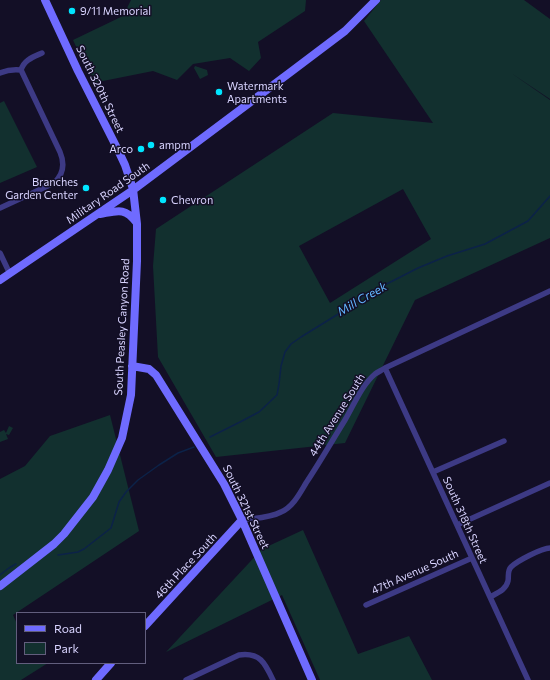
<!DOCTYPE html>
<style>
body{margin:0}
#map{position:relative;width:550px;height:680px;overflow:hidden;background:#130f26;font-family:Commissioner,sans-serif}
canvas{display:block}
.legend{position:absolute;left:16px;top:612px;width:130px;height:52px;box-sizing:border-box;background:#130f26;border:1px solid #625e7d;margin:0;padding:5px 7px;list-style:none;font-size:12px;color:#d9d4ff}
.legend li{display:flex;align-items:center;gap:8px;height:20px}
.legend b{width:20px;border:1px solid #625e7d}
</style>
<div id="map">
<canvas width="550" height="680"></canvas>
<ul class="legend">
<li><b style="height:5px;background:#6f6bff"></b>Road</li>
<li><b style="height:11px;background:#12302f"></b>Park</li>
</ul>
</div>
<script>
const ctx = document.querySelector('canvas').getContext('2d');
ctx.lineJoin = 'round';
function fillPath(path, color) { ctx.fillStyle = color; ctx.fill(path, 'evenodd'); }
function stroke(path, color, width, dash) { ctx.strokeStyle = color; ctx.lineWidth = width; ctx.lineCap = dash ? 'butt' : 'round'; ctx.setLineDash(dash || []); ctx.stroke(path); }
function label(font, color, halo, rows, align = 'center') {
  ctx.font = font + ' Commissioner,sans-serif'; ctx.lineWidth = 3; ctx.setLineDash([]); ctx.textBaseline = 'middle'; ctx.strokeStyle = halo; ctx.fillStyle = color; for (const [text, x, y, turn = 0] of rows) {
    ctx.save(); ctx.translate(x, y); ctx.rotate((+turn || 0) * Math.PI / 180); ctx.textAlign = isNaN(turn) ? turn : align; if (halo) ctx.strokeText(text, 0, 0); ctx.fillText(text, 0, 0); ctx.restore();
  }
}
const green = new Path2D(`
 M131 0H306L305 11 258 42 261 58 249 71 230 58 193 64 177 80 153 71 93 83 73 40 123 16Z
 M381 0H524L550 19V99L511 73 550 100V238L415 300 345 443 216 457 158 357 153 266 156 229 333 113 433 123 364 21ZM403 189 431 239 330 303 299 246Z
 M195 66 207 70 208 75 200 79 194 68Z
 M4 101 37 167 0 183V103Z
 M110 415 139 531 13 615 17 624V663H48L21 680H0V479L25 466 50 436Z
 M9 426 13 428 9 435 6 434 8 439 0 442V432L4 430 6 433Z
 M303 530 358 654 409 636 432 680H320L282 595 166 652 262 549Z`);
const stream = new Path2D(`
 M210 437 240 422 259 412 277 395 279 384 281 366 285 352 291 344 301 337 348 308 365 295 418 268 447 256 485 244 528 221 550 196
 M58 555 78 552 84 549 111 528 119 502 126 492 138 480 159 465 178 453 194 447
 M0 575 9 568 16 564`);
const street = new Path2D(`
 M21 70C24 60 33 57 42 53
 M0 73C7 70 13 69 21 70
 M0 208 54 183C64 174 65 164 60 152L21 70
 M0 253 10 274
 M385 368 528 680
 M433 472 504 441
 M242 520C255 518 270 518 281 512 293 507 300 493 306 483 320 462 332 441 345 420 354 405 361 386 375 374 378 372 382 370 385 368L550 291
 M457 525 550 483
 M490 597C497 593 506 590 508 581 509 576 507 571 511 567 517 561 542 548 550 548
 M366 605 472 558
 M186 680 239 655C260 652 265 663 273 680`);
const secondary = new Path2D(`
 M100 214C117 211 125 207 136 222
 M0 280 133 190 292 71 345 31 376 0
 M132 366 149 369 156 375 224 484 242 520 312 680
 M0 586 54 544 64 534 93 497 108 470 122 438 131 395 137 261V224L133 189 125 165 118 150 78 71 45 0
 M145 626 242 520
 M96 680 111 663`);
const markers = [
 [72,11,4,"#00e5ff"],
 [219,92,4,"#00e5ff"],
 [151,145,4,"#00e5ff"],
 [141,149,4,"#00e5ff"],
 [86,188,4,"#00e5ff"],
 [163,200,4,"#00e5ff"]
];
const poiNames = [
 ["9/11 Memorial",80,11],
 ["Watermark",227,86],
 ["Apartments",227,99],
 ["ampm",159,145],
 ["Arco",133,149,"right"],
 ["Branches",78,182,"right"],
 ["Garden Center",78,195,"right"],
 ["Chevron",171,200]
];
const streetNames = [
 ["South 320th Street",100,89,64],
 ["Military Road South",108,193,-35],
 ["South Peasley Canyon Road",122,327,-87],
 ["44th Avenue South",337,415,-58],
 ["South 321st Street",246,507,64],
 ["South 318th Street",465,520,66],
 ["46th Place South",186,566,-47],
 ["47th Avenue South",415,572,-24]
];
const waterNames = [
 ["Mill Creek",362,299,-30]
];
fillPath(green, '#12302f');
stroke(stream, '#0c2248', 1.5);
stroke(street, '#3d3a85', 5.5);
stroke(secondary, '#6f6bff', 8);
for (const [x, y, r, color] of markers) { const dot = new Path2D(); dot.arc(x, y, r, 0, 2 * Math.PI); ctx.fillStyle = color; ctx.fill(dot); stroke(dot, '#130f26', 1.5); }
label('11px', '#d9d4ff', '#130f26', poiNames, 'left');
label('11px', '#d9d4ff', '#130f26', streetNames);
label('italic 12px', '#62b6ff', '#130f26', waterNames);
</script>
